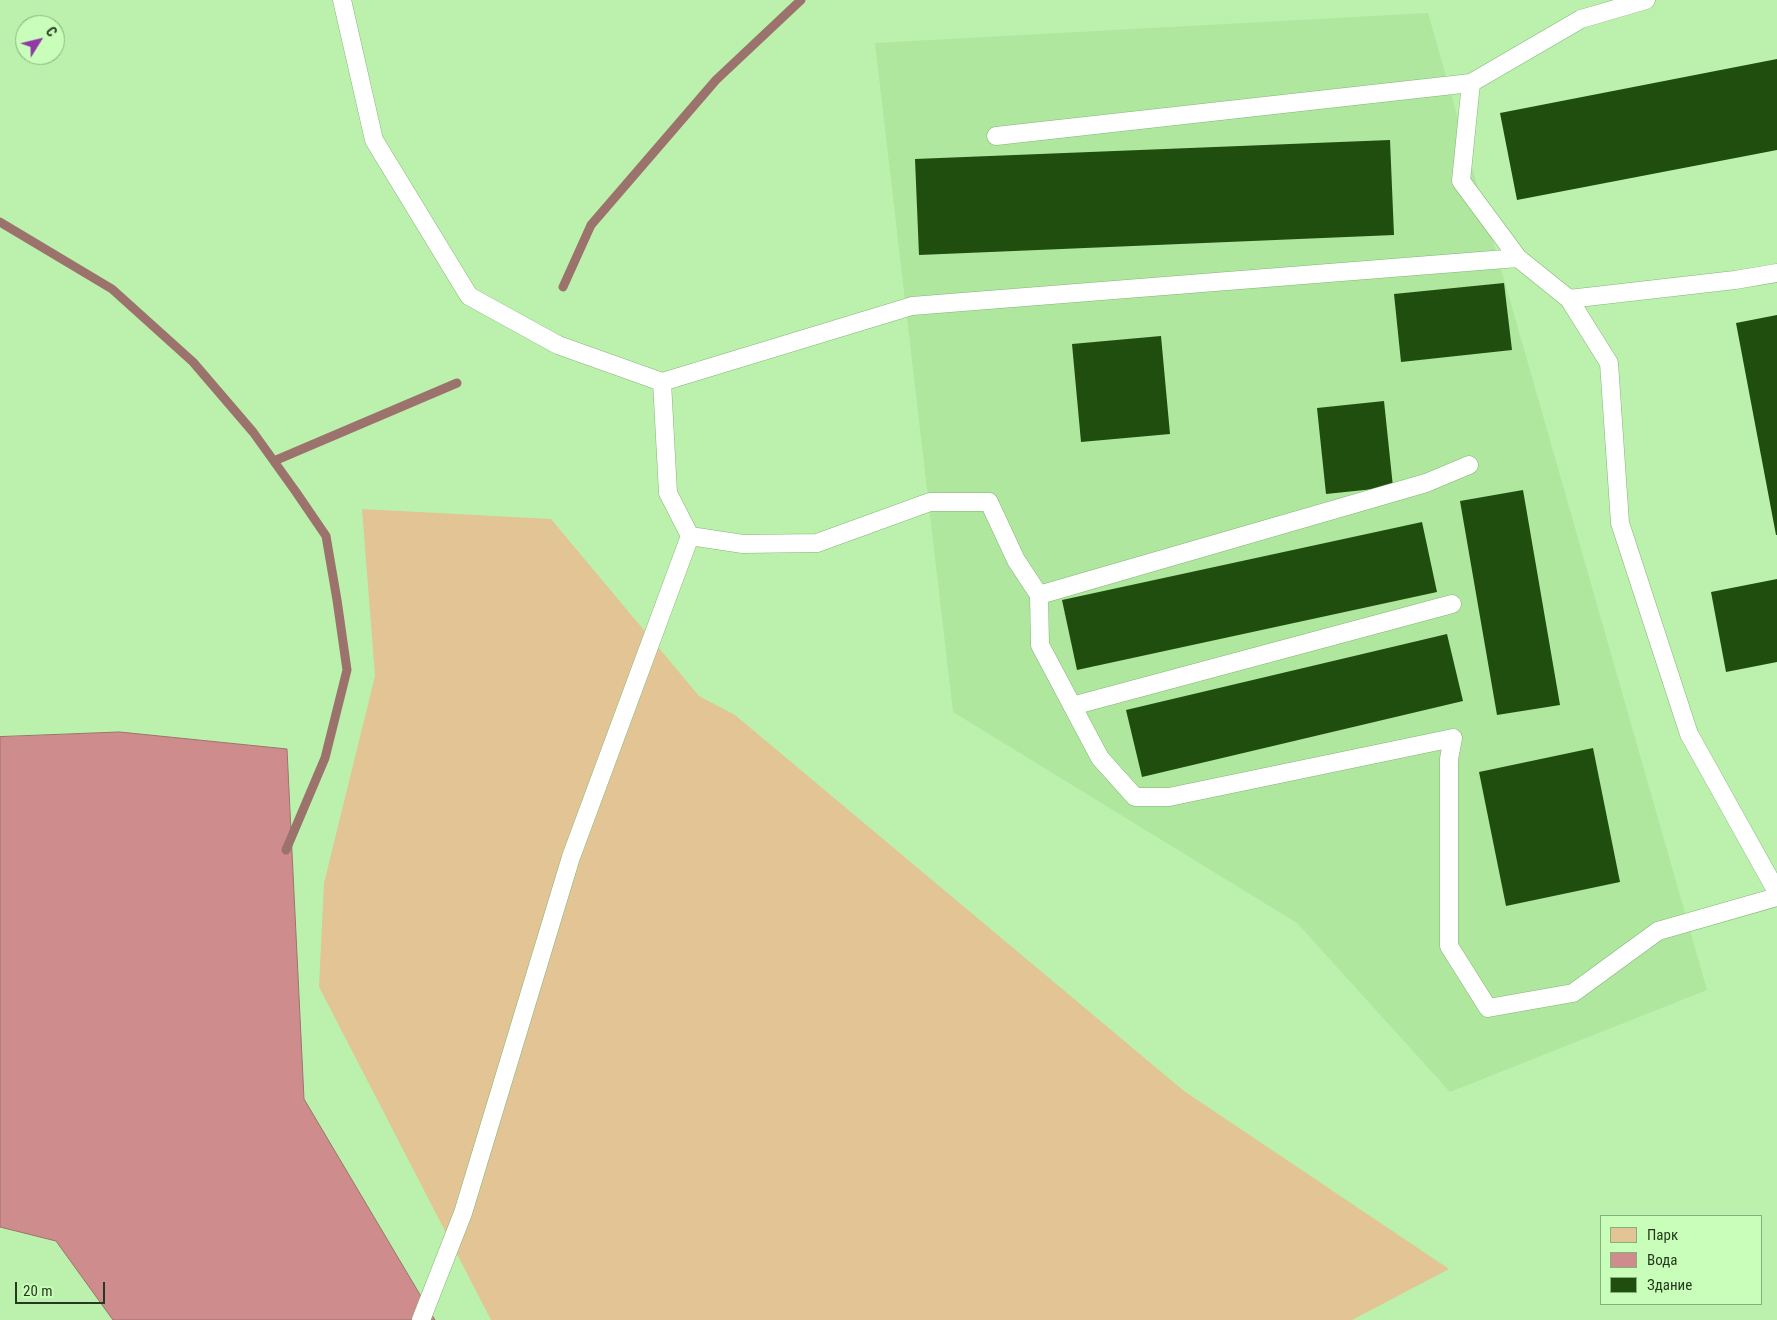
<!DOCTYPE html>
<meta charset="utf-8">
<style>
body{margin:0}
#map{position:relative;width:1777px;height:1320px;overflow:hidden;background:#bcf1ad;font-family:"Roboto Condensed",sans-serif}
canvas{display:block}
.legend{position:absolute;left:1600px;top:1215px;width:162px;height:90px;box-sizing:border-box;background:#c9feba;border:1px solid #87af7c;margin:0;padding:6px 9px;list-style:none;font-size:15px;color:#25391e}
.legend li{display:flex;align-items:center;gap:10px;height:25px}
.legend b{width:25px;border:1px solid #87af7c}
.north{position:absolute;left:15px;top:15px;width:50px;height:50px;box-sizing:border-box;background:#c9feba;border:1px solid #87af7c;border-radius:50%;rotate:54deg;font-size:14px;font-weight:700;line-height:20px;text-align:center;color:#25391e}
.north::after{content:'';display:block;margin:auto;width:18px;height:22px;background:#913aa7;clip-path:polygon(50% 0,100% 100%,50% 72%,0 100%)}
.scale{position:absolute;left:15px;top:1282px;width:90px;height:22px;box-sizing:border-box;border:2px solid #25391e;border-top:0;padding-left:6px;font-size:15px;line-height:18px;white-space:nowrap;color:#25391e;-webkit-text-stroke:4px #c9feba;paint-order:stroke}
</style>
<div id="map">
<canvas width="1777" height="1320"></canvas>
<ul class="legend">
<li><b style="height:14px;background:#e2c495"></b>Парк</li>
<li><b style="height:14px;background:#cf8c8d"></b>Вода</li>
<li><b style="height:14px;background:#204e0f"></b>Здание</li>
</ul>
<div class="north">С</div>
<div class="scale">20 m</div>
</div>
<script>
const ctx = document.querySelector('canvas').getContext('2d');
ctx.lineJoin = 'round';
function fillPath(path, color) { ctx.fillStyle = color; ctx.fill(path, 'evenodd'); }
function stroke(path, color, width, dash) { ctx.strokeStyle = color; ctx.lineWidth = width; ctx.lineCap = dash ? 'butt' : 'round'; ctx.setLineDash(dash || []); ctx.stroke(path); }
const built = new Path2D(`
 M1428 13 1707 990 1450 1092 1297 923 953 712 875 43Z`);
const green = new Path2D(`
 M362 509 551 519 699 696 735 715 1184 1091 1449 1269 1352 1320H491L319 987 324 883 375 676Z`);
const water = new Path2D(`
 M120 732 287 749 304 1099 435 1320H113L56 1241 0 1227V737Z`);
const stream = new Path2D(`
 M0 222 112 289 193 362 253 432 296 492 326 536 337 600 347 670 325 758 286 850
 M563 287 591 225 716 80 801 0
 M274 461 457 383`);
const building = new Path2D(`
 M1777 59V150L1517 200 1500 113Z
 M1390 140 1394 235 919 255 915 159Z
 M1504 283 1512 350 1401 362 1394 294Z
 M1777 315V535H1776L1736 323Z
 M1161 336 1170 434 1081 442 1072 344Z
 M1384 401 1393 487 1326 494 1317 408Z
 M1523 490 1560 705 1497 715 1460 501Z
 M1422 522 1437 592 1077 670 1062 600Z
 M1777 579V662L1726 672 1711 592Z
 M1447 634 1463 701 1142 777 1126 710Z
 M1593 748 1620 882 1506 906 1479 772Z`);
const lane = new Path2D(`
 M342 0 374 140 469 296 558 345 662 382 912 306 1518 258
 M1646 0 1581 19 1471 83 1461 181 1518 258 1569 299 1609 363 1620 523 1689 734 1777 892
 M996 136 1471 83
 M1569 299 1735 280 1777 273
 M662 382 668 493 690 536 743 544 817 543 930 502H989L1016 560 1039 595
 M1469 465 1426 483 1039 595 1040 645 1100 758 1135 797H1169L1453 738 1449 759V946L1488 1008 1573 993 1658 931 1777 897
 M1072 706 1452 604
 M421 1320 463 1213 571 857 690 536`);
fillPath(built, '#aee79d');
fillPath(green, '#e2c495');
fillPath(water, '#cf8c8d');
stroke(water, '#9c736c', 1);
stroke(stream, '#9c736c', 9);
fillPath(building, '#204e0f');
stroke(lane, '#84b675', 19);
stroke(lane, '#fff', 18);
</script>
